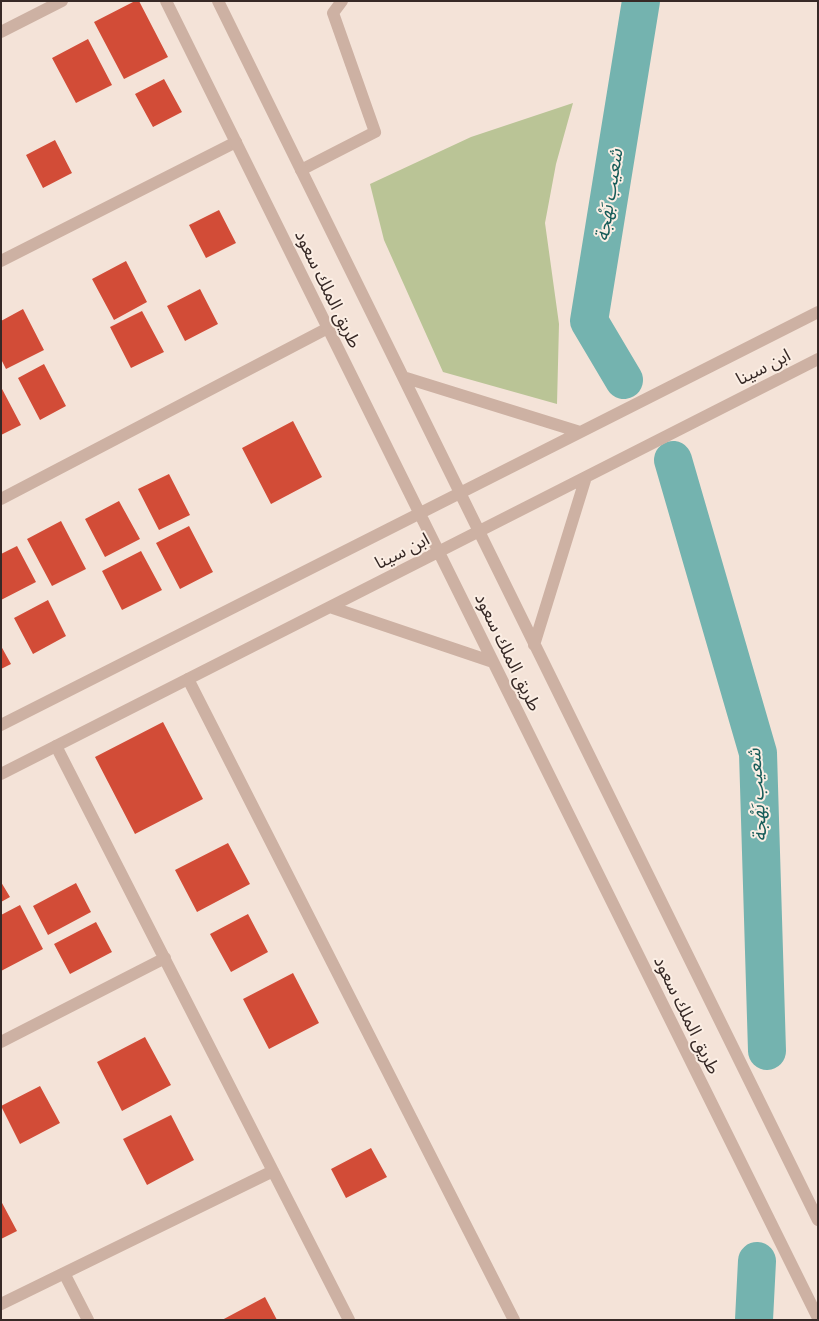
<!DOCTYPE html>
<meta charset="utf-8">
<style>
body{margin:0}
#map{position:relative;width:819px;height:1321px;overflow:hidden;background:#f4e3d8;font-family:"Exo 2",sans-serif}
canvas{display:block}
.frame{position:absolute;inset:0;border:2px solid #372926;pointer-events:none}
</style>
<div id="map">
<canvas width="819" height="1321"></canvas>
<div class="frame"></div>
</div>
<script>
const ctx = document.querySelector('canvas').getContext('2d');
ctx.lineJoin = 'round';
function fillPath(path, color) { ctx.fillStyle = color; ctx.fill(path, 'evenodd'); }
function stroke(path, color, width, dash) { ctx.strokeStyle = color; ctx.lineWidth = width; ctx.lineCap = dash ? 'butt' : 'round'; ctx.setLineDash(dash || []); ctx.stroke(path); }
function label(font, color, halo, rows, align = 'center') {
  ctx.font = font + ' "Exo 2","Noto Sans Arabic",sans-serif'; ctx.lineWidth = 4; ctx.setLineDash([]); ctx.textBaseline = 'middle'; ctx.strokeStyle = halo; ctx.fillStyle = color; for (const [text, x, y, turn = 0] of rows) {
    ctx.save(); ctx.translate(x, y); ctx.rotate((+turn || 0) * Math.PI / 180); ctx.textAlign = isNaN(turn) ? turn : align; if (halo) ctx.strokeText(text, 0, 0); ctx.fillText(text, 0, 0); ctx.restore();
  }
}
const green = new Path2D(`
 M573 103 556 164 545 223 559 324 557 404 443 372 384 240 370 184 471 137Z`);
const river = new Path2D(`
 M624 380 589 321 641 1
 M673 460 758 753 767 1051
 M754 1320 757 1261`);
const building = new Path2D(`
 M135 1H139L168 57 124 79 94 22Z
 M88 39 112 85 76 103 52 58Z
 M164 79 182 112 153 127 135 94Z
 M55 140 72 173 43 188 26 155Z
 M219 210 236 243 206 258 189 225Z
 M126 261 147 302 114 320 92 279Z
 M200 289 218 324 185 341 167 306Z
 M23 309 44 350 6 369 1 359V321Z
 M142 311 164 352 131 368 110 327Z
 M44 364 66 406 40 420 18 378Z
 M1 387 21 425 1 435Z
 M293 421 322 477 271 504 242 448Z
 M169 474 190 515 159 530 138 489Z
 M119 501 140 539 105 557 85 519Z
 M61 521 86 569 52 586 27 539Z
 M189 526 213 572 180 589 156 543Z
 M17 546 36 582 1 600V554Z
 M141 551 162 590 122 610 102 571Z
 M48 600 66 636 33 654 14 618Z
 M1 646 11 664 1 669Z
 M163 722 203 799 135 834 95 757Z
 M228 843 250 884 197 912 175 870Z
 M1 882 10 897 1 902Z
 M76 883 91 912 48 935 33 906Z
 M20 905 43 949 1 971V915Z
 M248 914 268 952 231 972 210 934Z
 M96 922 112 952 70 974 54 944Z
 M293 973 319 1023 269 1049 243 999Z
 M145 1037 171 1085 122 1111 97 1062Z
 M40 1086 60 1123 20 1144 1 1106Z
 M171 1115 194 1160 147 1185 123 1139Z
 M371 1148 387 1177 346 1198 331 1169Z
 M1 1201 17 1231 1 1239Z
 M265 1297 277 1320H222Z`);
const service = new Path2D(`
 M301 170 375 132 333 13 342 1`);
const minor = new Path2D(`
 M1 32 62 1
 M1 261 236 142
 M1 499 328 328
 M188 679 514 1320
 M56 746 349 1320
 M1 1042 165 958
 M64 1273 88 1320
 M1 1304 273 1171`);
const tertiary = new Path2D(`
 M166 1 818 1318
 M218 1 818 1220
 M403 377 580 432
 M330 607 493 662
 M534 645 586 477
 M1 725 818 312
 M1 774 818 359`);
const streetNames = [
 ["طريق الملك سعود",328,289,64],
 ["ابن سينا",763,367,-27],
 ["ابن سينا",402,551,-27],
 ["طريق الملك سعود",508,652,64],
 ["طريق الملك سعود",687,1015,64]
];
const waterNames = [
 ["شعيب بَهْجة",609,195,-81],
 ["شعيب بَهْجة",757,795,-94]
];
fillPath(green, '#bac496');
stroke(river, '#74b3af', 38);
fillPath(building, '#d24c37');
stroke(service, '#cdb1a3', 12);
stroke(minor, '#cdb1a3', 12);
stroke(tertiary, '#cdb1a3', 12);
label('18px', '#372926', '#fbeee4', streetNames);
label('italic 19px', '#175c59', '#fbeee4', waterNames);
</script>
